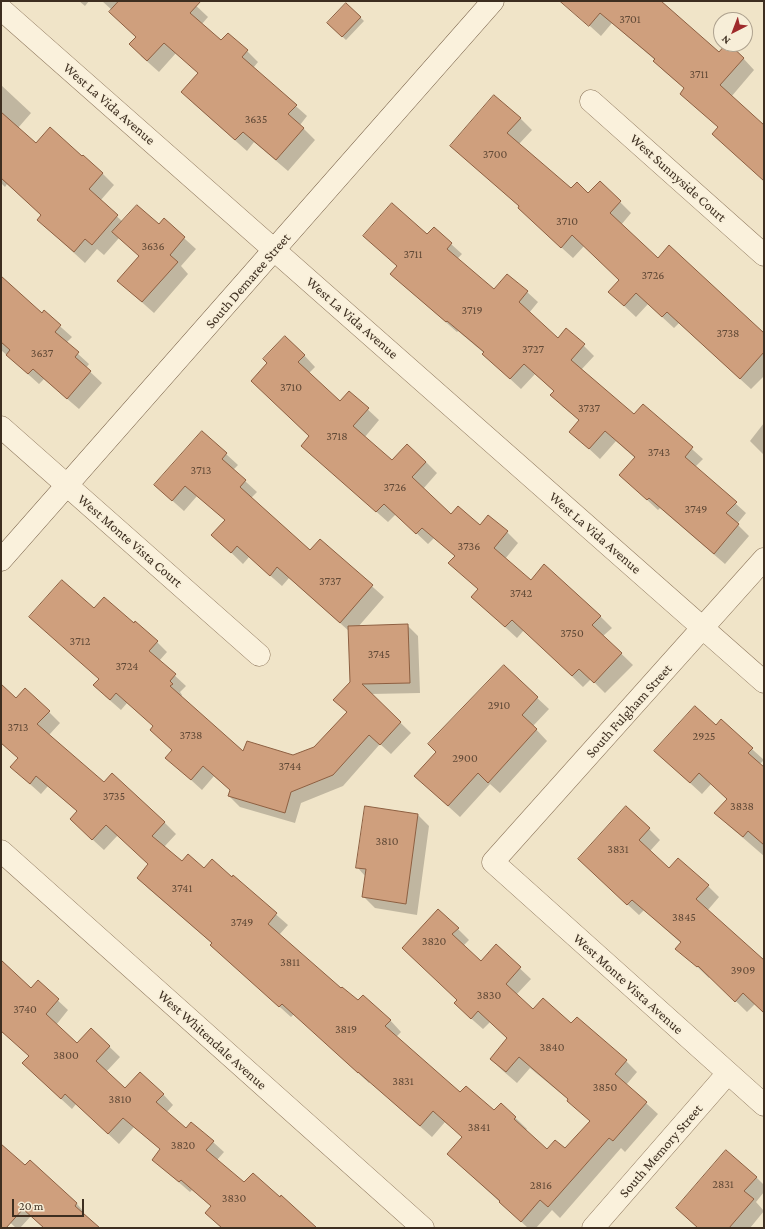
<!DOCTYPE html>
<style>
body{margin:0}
#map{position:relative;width:765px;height:1229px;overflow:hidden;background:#f0e4c8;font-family:"Crimson Pro",serif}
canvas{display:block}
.frame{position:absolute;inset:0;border:2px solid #3d2e20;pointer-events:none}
.north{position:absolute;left:713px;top:12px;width:40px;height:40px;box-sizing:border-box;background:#f7eed8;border:1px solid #ada18e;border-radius:50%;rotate:222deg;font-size:11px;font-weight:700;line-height:16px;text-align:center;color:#3d2e20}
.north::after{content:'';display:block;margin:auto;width:14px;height:18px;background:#9e2a2b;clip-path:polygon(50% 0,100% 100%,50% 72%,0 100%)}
.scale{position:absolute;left:12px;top:1199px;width:72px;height:18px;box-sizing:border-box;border:2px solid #3d2e20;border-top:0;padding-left:5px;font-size:12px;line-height:14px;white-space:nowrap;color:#3d2e20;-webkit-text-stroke:3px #f7eed8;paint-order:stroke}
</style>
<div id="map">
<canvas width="765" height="1229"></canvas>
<div class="frame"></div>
<div class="north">N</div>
<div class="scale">20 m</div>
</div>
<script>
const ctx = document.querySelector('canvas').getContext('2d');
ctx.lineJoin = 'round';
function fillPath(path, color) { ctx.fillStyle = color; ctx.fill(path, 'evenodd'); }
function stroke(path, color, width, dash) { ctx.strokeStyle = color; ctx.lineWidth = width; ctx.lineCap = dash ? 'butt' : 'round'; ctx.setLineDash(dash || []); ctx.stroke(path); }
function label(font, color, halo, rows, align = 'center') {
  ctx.font = font + ' "Crimson Pro",serif'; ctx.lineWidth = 3; ctx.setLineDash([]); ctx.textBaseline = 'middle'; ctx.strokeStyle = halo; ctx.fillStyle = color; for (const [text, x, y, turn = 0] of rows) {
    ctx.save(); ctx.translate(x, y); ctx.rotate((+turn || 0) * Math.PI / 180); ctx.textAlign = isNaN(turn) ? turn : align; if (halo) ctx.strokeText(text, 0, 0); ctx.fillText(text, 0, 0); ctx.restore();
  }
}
const shadow = new Path2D(`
 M79 1H89L85 6Z
 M102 1H191L208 17 201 25 221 42 247 51 258 62 253 68 307 116 300 125 315 140 288 171 254 142 247 151 193 103 198 73 176 53 159 72 141 56 136 37 110 12 112 10Z
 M576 1H659L719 53 743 58 754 70 731 97 762 125 764 123V180L719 128 681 94 685 89 665 72 654 61 655 60 612 23 601 36 570 8Z
 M346 4 364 21 346 40 332 27Z
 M1 85 31 113 18 128 36 144 82 158 102 173 114 185 100 201 123 222 159 226 164 220 196 249 181 266 188 274 154 313 118 281 140 256 119 238 104 255 97 249 85 263 38 220 42 215 7 184 5 187 1 183Z
 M520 118 532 130 519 144 571 190 620 202 631 213 621 225 658 259 764 334V376L751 389 679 323 674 328 648 304 636 317 621 303 620 280 584 246 573 258 530 219 520 207 451 146Z
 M364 236H427L451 244 462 254 457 259 494 291 527 292 538 302 529 313 558 339 567 329 594 356 581 370 634 415 643 405 703 459 695 467 746 513 737 524 749 536 725 564 660 508 658 510 631 485 635 458 616 441 600 459 571 432 580 421 562 406 555 392 535 374 521 389 494 364 484 353 458 331 457 332 402 284 392 274 398 267Z
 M1 278 42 314 44 312 72 337 66 343 89 364 86 368 102 383 79 409 44 379 39 384 1 350Z
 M304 355 315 367 308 374 340 403 349 392 379 420 364 438 392 462H426L437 473 423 489 451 516 480 526 507 532 518 543 505 559 531 581 600 616 612 628 603 636 633 665 605 693 591 679 583 687 524 630 517 638 472 597 479 590 450 563 455 556 434 538 428 544 396 514 388 522 314 457 310 437 263 392Z
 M764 423V455L750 441Z
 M202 432 238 465 233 470 257 492 251 498 310 552 320 540 384 597 358 627 407 625 418 636 420 693 371 694 411 733 391 754 380 744 343 786 301 803 295 823 240 807 229 796 231 791 214 776 202 790 167 758 173 751 154 726 127 703 121 710 105 696 100 679 30 617 94 610 134 625 157 642 167 652 159 661 186 686 180 692 182 695 181 697 244 752 293 756 315 748 348 713 335 700 351 682 349 631 289 578 282 586 249 557 243 564 213 535 226 521 197 496 184 511 167 496Z
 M504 667 549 709 533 726 547 741 500 793 490 784 460 817 427 787 437 752Z
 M1 685 16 699 49 712 60 723 49 735 104 783 112 774 165 823 176 834 164 847 182 863 232 878 233 877 288 925 279 935 341 990 358 1002 390 1020 401 1032 396 1037 460 1093 494 1112 501 1104 527 1129 525 1131 547 1150H565L590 1121 569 1100 530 1068 517 1083 502 1070 491 1059 508 1039 490 1022 483 1029 466 1014 458 1000 415 959 458 929 469 940 463 946 481 962 496 946 531 979 516 995 533 1011 572 1024 577 1018 626 1061 637 1072 626 1085 658 1114 625 1152 621 1148 560 1218 552 1210 536 1228H528L448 1154 463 1137 445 1122 432 1137 370 1082 369 1083 294 1014 291 1017 223 956 213 944 149 889 138 878 149 865 118 835 104 850 82 830 78 812 48 786 41 794 11 767 18 758 1 742Z
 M721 721 764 760 760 764 764 768V856L727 824 728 799 711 784 702 794 655 751 716 726Z
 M418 815 429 826 417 915 375 908 364 897 366 877 357 867Z
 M649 829 660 840 650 851 669 869 708 886 719 897 707 911 764 962V1012L755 1004 747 1012 710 976 709 978 677 948 681 943 644 910 639 915 590 870Z
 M1 972 31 989 38 982 68 1010 56 1025 77 1044 91 1029 120 1057 106 1072 125 1090 163 1094 173 1105 166 1113 187 1130 213 1142 224 1152 217 1160 244 1184 316 1228H222L206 1213 212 1207 192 1190 190 1192 153 1160 161 1150 134 1127 119 1144 76 1104 72 1109 34 1074 30 1057 1 1029Z
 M1 1145 25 1166 30 1161 77 1204 84 1212 82 1214 98 1228H44L31 1216 20 1228H16L1 1214Z
 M756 1177 764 1185V1192L756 1202 764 1211 750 1228H698L677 1208Z`);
const building = new Path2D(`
 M119 1H201L190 13 221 40 228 33 248 50 242 57 297 105 288 114 304 128 276 160 243 132 235 140 181 92 198 73 164 43 147 61 129 44 136 37 109 12Z
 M560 1H661L719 52 726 44H729L744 58 720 85 764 125V181L712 134 718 127 680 94 684 88 653 61 655 59 600 13 589 26Z
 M346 3 361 17 342 37 327 23Z
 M494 95 521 118 507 133 571 188 577 182 588 193 600 181 621 201 610 213 658 258 669 245 764 333V352L740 379 667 312 662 317 636 293 624 306 608 292 619 280 572 235 561 248 518 208 519 206 450 146Z
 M1 112 36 143 50 127 82 156 83 155 103 173 89 189 118 215 92 245 85 239 74 252 37 220 41 215 1 178Z
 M392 203 427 234 434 227 452 243 447 249 494 289 507 274 528 291 519 302 558 338 566 328 585 344 571 360 634 414 643 404 693 447 685 457 737 502 726 513 739 524 714 554 649 498 647 500 619 475 635 457 605 431 589 449 569 432 579 420 550 395 554 391 524 364 510 379 482 354 484 352 447 321 446 322 390 274 397 266 363 236Z
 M137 205 159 224 164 218 185 237 170 255 178 262 142 302 117 281 139 256 112 232Z
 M1 276 42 313 44 310 61 325 55 332 79 352 75 357 91 371 67 399 33 369 28 374 6 355 10 350 1 342Z
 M285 336 305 355 298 362 340 401 349 391 369 408 353 426 392 460 407 444 426 462 412 477 451 514 458 506 480 525 488 515 508 531 494 548 531 580 544 564 601 616 592 625 622 653 594 683 579 669 572 676 512 620 505 627 471 597 478 589 448 563 455 556 422 528 416 534 384 504 376 512 301 446 309 436 251 381 267 363 263 359Z
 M202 431 227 453 222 459 246 480 240 487 310 550 320 539 373 585 340 623 277 567 270 576 237 546 231 553 211 535 225 520 185 486 172 501 154 485Z
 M62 580 94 608 104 597 134 623 135 621 158 641 149 651 176 674 170 681 173 684 170 686 243 751 247 741 293 755 314 747 347 712 333 700 350 682 348 626 408 624 410 683 362 684 401 722 380 745 369 735 333 775 291 792 285 813 228 796 230 790 203 766 191 780 165 758 172 750 150 730 153 726 116 693 110 700 93 685 99 679 29 617Z
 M504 665 538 697 522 715 537 729 488 783 478 773 448 806 414 776 436 752 428 744Z
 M1 684 16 698 25 688 50 711 37 724 104 782 112 773 165 822 152 836 182 861 188 854 204 868 212 859 232 877 233 875 277 913 268 924 341 988 342 987 358 1000 363 995 391 1020 385 1026 460 1092 466 1086 494 1110 501 1103 516 1117 514 1119 547 1149 555 1140 565 1148 590 1121 567 1101 568 1099 519 1057 506 1072 490 1059 507 1038 478 1011 471 1019 454 1003 457 1000 402 948 438 909 459 928 452 934 481 961 496 944 521 967 506 984 533 1009 543 998 571 1023 577 1017 627 1060 615 1074 647 1102 613 1141 609 1138 548 1207 540 1200 521 1222 499 1202 500 1201 447 1154 462 1137 433 1111 420 1126 358 1072V1073L282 1004 279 1007 210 945 212 943 137 878 148 864 106 825 92 840 70 819 77 811 36 776 30 784 10 767 18 758 1 743Z
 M695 706 716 725 721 719 753 748 748 753 764 767V845L748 831 743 837 714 813 727 799 699 773 690 783 654 751Z
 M365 806 418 814 406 904 362 897 366 869 356 868Z
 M626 806 650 828 639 840 669 868 678 858 709 885 696 899 764 960V1013L743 993 735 1002 698 966 697 967 675 949 681 942 632 900 627 905 578 859Z
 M1 960 31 988 38 980 59 999 46 1014 77 1043 91 1028 110 1046 96 1061 125 1088 140 1072 164 1094 156 1102 186 1128 191 1122 214 1141 206 1150 244 1182 253 1173 280 1197 281 1195 317 1228H222L205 1213 211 1206 181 1180 179 1182 152 1160 160 1149 123 1118 108 1134 65 1094 61 1099 22 1063 29 1056 1 1031Z
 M1 1144 25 1165 30 1160 77 1203 75 1206 100 1228H44L23 1209 6 1228H1Z
 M726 1150 757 1177 744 1191 754 1199 729 1228H698L676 1208Z`);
const minor = new Path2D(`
 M1 9 764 682
 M591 101 764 255
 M1 427 259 655
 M764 559 493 862 764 1105
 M593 1228 728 1073`);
const tertiary = new Path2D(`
 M1 851 423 1228`);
const secondary = new Path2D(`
 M1 560 493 1`);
const numberNames = [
 ["3701",630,19],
 ["3711",699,74],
 ["3635",256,119],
 ["3700",495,154],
 ["3710",567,221],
 ["3636",153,246],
 ["3711",413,254],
 ["3726",653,275],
 ["3719",472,310],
 ["3738",728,333],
 ["3727",533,349],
 ["3637",42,353],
 ["3710",291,387],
 ["3737",589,408],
 ["3718",337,436],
 ["3743",659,452],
 ["3713",201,470],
 ["3726",395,487],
 ["3749",696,509],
 ["3736",469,546],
 ["3737",330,581],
 ["3742",521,593],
 ["3750",572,633],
 ["3712",80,641],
 ["3745",379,654],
 ["3724",127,666],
 ["2910",499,705],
 ["3713",18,727],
 ["3738",191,735],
 ["2925",704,736],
 ["2900",465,758],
 ["3744",290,766],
 ["3735",114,796],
 ["3838",742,806],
 ["3810",387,841],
 ["3831",618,849],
 ["3741",182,888],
 ["3845",684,917],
 ["3749",242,922],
 ["3820",434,941],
 ["3811",290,962],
 ["3909",743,970],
 ["3830",489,995],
 ["3740",25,1009],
 ["3819",346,1029],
 ["3840",552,1047],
 ["3800",66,1055],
 ["3831",403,1081],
 ["3850",605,1087],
 ["3810",120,1099],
 ["3841",479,1127],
 ["3820",183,1145],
 ["2831",723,1184],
 ["2816",541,1185],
 ["3830",234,1198]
];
const streetNames = [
 ["West La Vida Avenue",109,104,41],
 ["West Sunnyside Court",678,178,42],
 ["South Demaree Street",248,281,-49],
 ["West La Vida Avenue",352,318,41],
 ["West La Vida Avenue",595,533,41],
 ["West Monte Vista Court",130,541,41],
 ["South Fulgham Street",629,711,-48],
 ["West Monte Vista Avenue",628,984,42],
 ["West Whitendale Avenue",212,1040,42],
 ["South Memory Street",661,1151,-49]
];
fillPath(shadow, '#0003');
fillPath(building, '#cf9f7d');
stroke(building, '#8d5f41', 1);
stroke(minor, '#8d765c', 23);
stroke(tertiary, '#8d765c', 23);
stroke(secondary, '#6f573f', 23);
stroke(minor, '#faf1dc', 22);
stroke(tertiary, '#faf1dc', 22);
stroke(secondary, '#faf1dc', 22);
label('12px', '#624a37', null, numberNames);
label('14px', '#3d2e20', '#f7eed8', streetNames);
</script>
